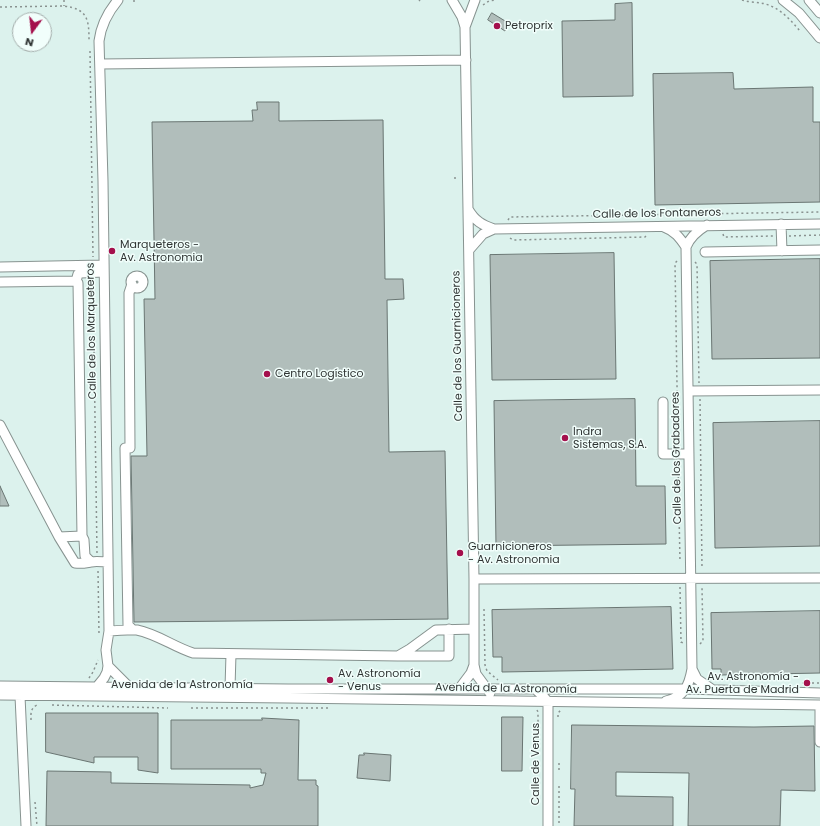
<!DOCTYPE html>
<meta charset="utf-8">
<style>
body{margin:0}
#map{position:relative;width:820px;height:826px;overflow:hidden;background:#f1fefb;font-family:Poppins,sans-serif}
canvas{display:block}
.north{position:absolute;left:12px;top:12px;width:40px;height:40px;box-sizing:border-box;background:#f1fefb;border:1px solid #a3adab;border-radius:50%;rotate:195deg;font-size:11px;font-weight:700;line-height:16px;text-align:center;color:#2f3433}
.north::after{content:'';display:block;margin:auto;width:14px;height:18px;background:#a40f4c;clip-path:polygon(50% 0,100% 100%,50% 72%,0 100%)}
</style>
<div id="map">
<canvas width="820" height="826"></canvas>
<div class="north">N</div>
</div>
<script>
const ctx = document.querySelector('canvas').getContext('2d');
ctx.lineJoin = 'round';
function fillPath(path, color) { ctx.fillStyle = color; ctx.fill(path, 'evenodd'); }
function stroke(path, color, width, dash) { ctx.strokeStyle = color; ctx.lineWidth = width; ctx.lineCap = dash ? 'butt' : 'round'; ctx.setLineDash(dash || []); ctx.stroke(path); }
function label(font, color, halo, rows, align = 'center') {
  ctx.font = font + ' Poppins,sans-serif'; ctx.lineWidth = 3; ctx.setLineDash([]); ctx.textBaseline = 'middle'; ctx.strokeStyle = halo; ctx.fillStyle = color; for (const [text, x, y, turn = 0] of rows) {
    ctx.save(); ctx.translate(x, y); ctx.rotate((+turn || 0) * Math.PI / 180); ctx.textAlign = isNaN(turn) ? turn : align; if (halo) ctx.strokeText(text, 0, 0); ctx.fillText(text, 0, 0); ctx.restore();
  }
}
const built = new Path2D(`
 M0 0H820V693L0 686ZM20 20H44V44H20Z
 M0 695 820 705V826H0Z`);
const building = new Path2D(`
 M632 3 633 96 563 97 562 21 615 20V4Z
 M492 13 510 24 505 31 488 20Z
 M733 73 734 89 813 87V122H820V202L655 205 653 74Z
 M257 102H279V121L383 120 385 279H403L404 299 387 300 389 452 445 451 448 619 134 622 131 456H147L144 299H155L152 122 253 121 252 110H257Z
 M614 253 616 379 492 380 490 255Z
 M820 259V358L712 359 710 261Z
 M635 399 636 486H665L666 544 496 546 494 401Z
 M820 421V546L715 548 713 423Z
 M0 486 9 506H0Z
 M671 607 673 669 502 672V657H493L492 610Z
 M820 611V673L721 675V669H712L711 613Z
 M46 713H158V773L138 770V757H94V763L46 752Z
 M502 717H523L522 771H502Z
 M262 718 299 720 298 780H316V785L318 786V826H46L47 771 111 772V783L250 785V788L263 785 266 773H261V769H171V720H262Z
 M572 725 754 727 814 726 815 791 781 790 780 826H688L689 773 616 772V796L673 797V826H574L575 789H571Z
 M364 753 391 755 390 781 357 778 359 755H364Z`);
const path = new Path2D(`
 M64 0V6
 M134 0V5
 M419 0 420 1
 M742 0C748 2 755 2 761 3 778 6 789 18 800 31
 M483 5 489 1 496 0
 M0 7 64 6C88 9 89 20 89 41
 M90 51 93 257
 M454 178H459
 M508 220 510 217 820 212
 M723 234 724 237 774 236
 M789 236 820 235
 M510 238 513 240 645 237 647 235
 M677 261 675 263 678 446
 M695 262 697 264 699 383
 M93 281 97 553
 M700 399 702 569
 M678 462 680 562
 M98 571 99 635
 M680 587 681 642 683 643
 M484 609 485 665 487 671 498 680
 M700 644 703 641 702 587
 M89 678 93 672 98 660
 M802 683H820
 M52 705 168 708
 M191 708H329
 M537 710 538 712V744
 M558 717V713L561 710
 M31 720C31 713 30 709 37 705
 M559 770V762
 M559 786V826
 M35 802 37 826`);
const minor = new Path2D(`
 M452 0 462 17 465 27
 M783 0 799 13 820 38
 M809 0 820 13
 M100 64 466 60
 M468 209C475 221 482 225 494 229L820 224
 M781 224 782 251
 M664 227C675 231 680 238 686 247
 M469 250 483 234 494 229
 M705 252 820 250
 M0 267 103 265
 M131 282a6 6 0 1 1 12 0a6 6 0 1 1-12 0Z
 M76 281 78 274 81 273 104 272
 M0 282 76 281 78 283 82 536 59 537 0 425
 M132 284 129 293 130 448H125L128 625 133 630
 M688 391 820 390
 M663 402V454H689
 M82 536 84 540 85 556 91 562
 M59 537 75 563C82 564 85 563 91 562 96 561 103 562 108 562
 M474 579 820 578
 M109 631C118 631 129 629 137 630 157 634 174 647 193 653L398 656 410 649 436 630 474 629
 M400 656H449V629
 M474 665 476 674 490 693
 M108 666 129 687
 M692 669 697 679 713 690
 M0 686 288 689H686L820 693
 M230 688 231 654
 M95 689 104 678 107 672 108 666 106 650 109 631 103 181 99 41C101 25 108 12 118 0
 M459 689 471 673 474 665V579L465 27 475 0
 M535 689 544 697 548 702V826
 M16 691 20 696 26 826
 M0 695 288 698 820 705
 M666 701C684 697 689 686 692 669L686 247C690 237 697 231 707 225
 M820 705V742`);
const markers = [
 [497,26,4,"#a40f4c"],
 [112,251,4,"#a40f4c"],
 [267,374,4,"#a40f4c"],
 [565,438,4,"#a40f4c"],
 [460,553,4,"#a40f4c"],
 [330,680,4,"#a40f4c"],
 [807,683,4,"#a40f4c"]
];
const poiNames = [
 ["Petroprix",505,26],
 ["Marqueteros -",120,245],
 ["Av. Astronomia",120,258],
 ["Centro Logístico",275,374],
 ["Indra",573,432],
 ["Sistemas, S.A.",573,445],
 ["Guarnicioneros",468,547],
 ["- Av. Astronomia",468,560],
 ["Av. Astronomía",338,674],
 ["- Venus",338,687],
 ["Av. Astronomía -",799,677,"right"],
 ["Av. Puerta de Madrid",799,690,"right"]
];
const streetNames = [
 ["Calle de los Fontaneros",657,214,-1],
 ["Calle de los Marqueteros",92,331,-91],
 ["Calle de los Guarnicioneros",458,346,-91],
 ["Calle de los Grabadores",677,458,-91],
 ["Avenida de la Astronomía",182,685],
 ["Avenida de la Astronomía",506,689,1],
 ["Calle de Venus",536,764,-90]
];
fillPath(built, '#dcf2ed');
fillPath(building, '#b1bebb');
stroke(building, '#6a7673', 1);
stroke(minor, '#879390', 11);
stroke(path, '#899290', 1.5, [2, 3]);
stroke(minor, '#fff', 9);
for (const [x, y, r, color] of markers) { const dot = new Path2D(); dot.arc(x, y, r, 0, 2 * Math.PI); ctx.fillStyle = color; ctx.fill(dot); stroke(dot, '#f1fefb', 1.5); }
label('11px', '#2f3433', '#f1fefb', poiNames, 'left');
label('11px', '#2f3433', '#f1fefb', streetNames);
</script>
